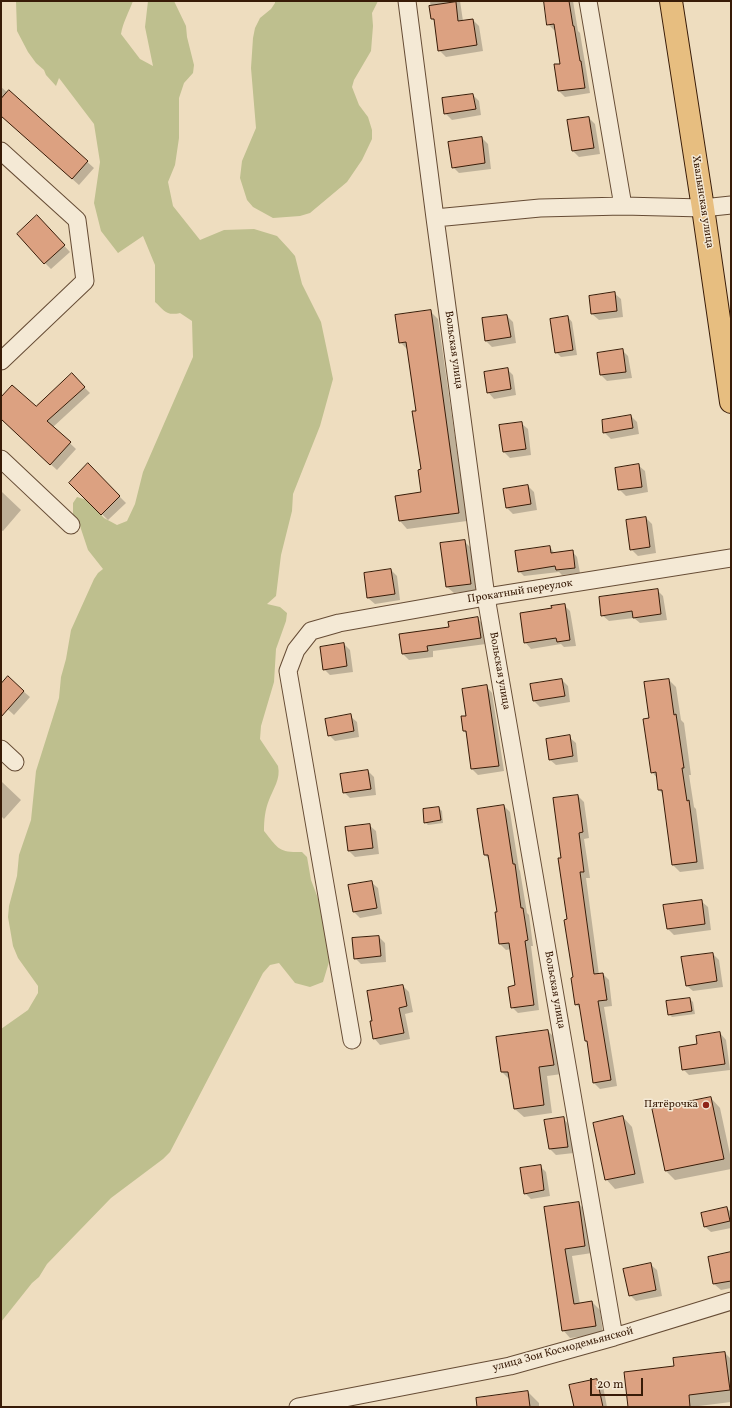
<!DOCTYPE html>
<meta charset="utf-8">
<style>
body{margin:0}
#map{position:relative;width:732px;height:1408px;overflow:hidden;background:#eeddbf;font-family:Vollkorn,serif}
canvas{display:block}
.frame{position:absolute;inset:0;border:2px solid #381b07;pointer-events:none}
.scale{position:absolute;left:590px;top:1378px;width:53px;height:18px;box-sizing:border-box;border:2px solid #381b07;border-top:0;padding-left:5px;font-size:12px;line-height:14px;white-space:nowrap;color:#381b07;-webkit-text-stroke:3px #f4e9d5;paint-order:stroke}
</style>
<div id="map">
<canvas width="732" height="1408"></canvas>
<div class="frame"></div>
<div class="scale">20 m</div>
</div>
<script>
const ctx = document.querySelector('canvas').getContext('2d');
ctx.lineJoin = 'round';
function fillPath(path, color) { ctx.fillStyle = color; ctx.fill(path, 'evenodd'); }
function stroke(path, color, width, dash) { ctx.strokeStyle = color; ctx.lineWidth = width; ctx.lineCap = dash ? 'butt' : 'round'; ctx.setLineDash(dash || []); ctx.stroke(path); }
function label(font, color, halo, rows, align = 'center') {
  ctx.font = font + ' Vollkorn,serif'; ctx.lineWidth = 3; ctx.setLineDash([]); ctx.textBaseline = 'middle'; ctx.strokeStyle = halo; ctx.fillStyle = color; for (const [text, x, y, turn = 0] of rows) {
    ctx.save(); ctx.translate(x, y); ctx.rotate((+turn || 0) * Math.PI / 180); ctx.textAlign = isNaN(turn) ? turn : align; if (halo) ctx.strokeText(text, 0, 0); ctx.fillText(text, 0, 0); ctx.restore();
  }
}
const green = new Path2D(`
 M16 1H133C129 12 123 22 121 34L140 59 153 66 145 27 148 1H174L186 26 187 37 194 65 193 73 184 83 179 98V138L175 165 168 182 173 206 200 240 224 230 254 229 277 236 289 249 295 256 302 284 321 322 333 379 320 426 293 494 292 511 281 555 276 596 267 604 280 607 287 613 286 621 276 649 274 682 261 726 260 739 278 766C281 779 273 789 269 800 265 810 264 820 264 831 278 848 278 853 302 852L307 857 311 880 319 901 326 915 332 952 323 982 310 987 295 983 279 963 270 965 263 973 170 1152 163 1159 111 1198 47 1264 39 1277 32 1283 1 1322V1029L28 1010 38 993V986L18 958 13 946 8 917 9 906 17 876 19 855 31 820 36 771 59 698 61 677 66 659 71 630 94 579 98 573 103 569 88 550 79 523 73 514V503L77 497 87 500 104 518 117 525 127 521 135 504 143 472 193 357 192 321 180 313C166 316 165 311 155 302V265L143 236 118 253 101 231 94 203 100 162 94 124 59 78 56 86 46 75 44 70 36 63 28 52 17 31Z
 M275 1H378L372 13 373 26 371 51 354 80 352 87 359 105 368 117 372 130V139L362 160 347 182 310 213 300 216 273 218 253 207 247 200 240 178 242 161 256 128 251 68 253 38 255 28 260 18 271 9 275 3Z`);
const shadow = new Path2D(`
 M430 1H460L463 21 473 20 479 26 483 51 446 57 439 50 435 21 432 19Z
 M545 1H573L578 31 580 33 590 93 565 97 559 91 556 65 561 64 556 30H554L548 24Z
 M1 87 8 93 9 91 94 168 79 185 1 116Z
 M473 95 479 101 481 115 452 120 445 113Z
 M589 118 595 124 600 154 579 157 573 151 568 121Z
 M482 138 488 144 491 169 459 173 453 167Z
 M43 223 70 252 51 269 45 263Z
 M614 293 621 299 623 317 599 320 592 314Z
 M431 312 438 319 467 521 407 529 400 521 396 497 422 493V470L417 412 408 350 400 342Z
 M507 316 513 322 516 343 492 347 486 341Z
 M568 317 572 322 577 355 561 357 556 352Z
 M622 350 628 356 632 378 607 381 601 375Z
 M507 369 513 375 516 395 494 399 488 392Z
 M78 381 90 393 53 427 76 449 57 470 1 419V399L36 408Z
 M631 416 637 422 639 434 611 439 604 432Z
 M521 423 528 429 531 455 510 458 504 452Z
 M88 465 126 503 108 520 70 483Z
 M638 465 645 471 648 492 626 496 619 489Z
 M528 486 534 492 537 510 513 514 506 507Z
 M2 492 21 510 3 531 1 530V494Z
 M646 518 652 524 656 553 638 556 631 549Z
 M464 541 470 547 477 590 454 593 447 587 441 544Z
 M550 547 555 554 572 551 577 557 580 573 562 575 559 572 524 576 519 571Z
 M391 570 397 576 400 600 375 604 368 598Z
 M657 590 663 596 667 620 640 623 634 618 609 621 602 615Z
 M564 605 570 611 576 646 564 647 561 644 531 649 525 642 553 609Z
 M477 618 484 625 486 644 433 651V657L409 660 403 654 450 628Z
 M344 644 350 650 353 672 330 675 324 669Z
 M562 680 568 686 570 702 540 707 534 701Z
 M669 680 676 687 681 720 684 723 691 775H689L694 807 696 809 704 869 680 872 673 865 663 794 659 790 657 778 652 772 651 719Z
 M1 685 23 691 30 697 14 715 1 703Z
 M486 686 492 693 504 771 478 775 472 769 467 734 464 731 467 716Z
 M350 716 357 722 359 737 335 741 329 735Z
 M569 737 576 743 578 762 556 765 549 759Z
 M368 771 374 777 376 795 350 798 344 792Z
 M2 782 21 800 4 819 1 816Z
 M578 796 584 802 589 838 584 839 590 878H586L599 975 603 974 609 980 612 1006 604 1007 617 1086 600 1089 594 1083 588 1043 586 1041 581 1010 576 1004 563 859Z
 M504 806 510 812 519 869 520 871 527 913 529 915 533 946H531L539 1010 518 1013 512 1007 516 986 511 949 506 950 500 944 498 913 490 860 485 855Z
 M439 808 442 811 443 823 428 825 425 822Z
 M369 825 376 831 379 854 355 857 349 851 346 828Z
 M371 882 378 888 382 914 360 918 354 912Z
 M701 901 708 907 711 930 674 935 668 929 664 906Z
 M379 937 385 943 386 962 361 964 355 958Z
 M713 954 719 960 723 987 693 991 686 985Z
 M403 986 409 992 413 1012 405 1014 410 1039 380 1045 374 1038 373 1022Z
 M690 999 693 1002 695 1014 672 1017 669 1014Z
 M548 1031 557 1040 562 1074 547 1076 552 1113 524 1117 515 1109 510 1080 502 1072 497 1038Z
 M720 1033 726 1040 730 1070 689 1075 683 1069 699 1045Z
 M711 1098 720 1108 731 1159V1169L675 1180 666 1171Z
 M623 1117 632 1127 644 1183 615 1189 606 1179Z
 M563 1118 569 1125 574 1153 556 1155 550 1149 545 1121Z
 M540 1166 546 1172 550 1196 531 1199 525 1193Z
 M578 1203 586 1211 592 1253 572 1256 580 1304 592 1302 600 1310 603 1334 570 1338 563 1330 545 1208Z
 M727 1208 731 1212V1228L711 1232 704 1226Z
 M731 1253V1288L721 1290 714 1284 709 1258Z
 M650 1264 657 1270 662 1296 636 1301 630 1295Z
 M725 1353 731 1359V1402L699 1406V1407H629L676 1366Z
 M597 1380 603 1386 607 1407H575Z
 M528 1392 539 1403V1407H488Z`);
const building = new Path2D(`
 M544 1H569L573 26H574L580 61H581L585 88 558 91 554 64H560L554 24 547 25Z
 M456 2 458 21 473 19 477 45 438 51 434 19H431L429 6Z
 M9 90 88 161 72 179 1 116V99Z
 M473 94 476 109 444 114 442 98Z
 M589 117 594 148 572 151 567 120Z
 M482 137 485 163 452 168 448 142Z
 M37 215 65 245 44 264 17 234Z
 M615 292 617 311 591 314 589 296Z
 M431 310 459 513 399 521 395 496 421 492 418 470 421 469 412 411H416L406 342 399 343 395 315Z
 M507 315 511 337 485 341 482 318Z
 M568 316 573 350 555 353 550 319Z
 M623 349 626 372 600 375 597 353Z
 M508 368 511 389 487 393 484 372Z
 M72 373 85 387 47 421 71 442 50 465 1 419V397L12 385 36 406Z
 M631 415 633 428 603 433 602 420Z
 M522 422 526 449 503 452 499 425Z
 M88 463 120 496 101 515 69 483Z
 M639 464 642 487 618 490 615 468Z
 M528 485 531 504 506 508 503 489Z
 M646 517 650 547 630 550 626 520Z
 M465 540 471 584 446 587 440 543Z
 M550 546 551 553 573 550 575 568 556 570 555 566 518 572 515 551Z
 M391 569 395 594 367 598 364 573Z
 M658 589 661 614 633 618 632 611 601 616 599 597Z
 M565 604 570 640 557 642 556 638 524 643 520 613 552 608 551 606Z
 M478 617 481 638 427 646 428 651 402 654 399 634 449 627 448 622Z
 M344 643 347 666 323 670 320 647Z
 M8 676 24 691 1 717V684Z
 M562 679 565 696 533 701 530 684Z
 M669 679 674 715 676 714 684 768H682L687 801 689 800 697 862 672 865 662 790H658L656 772 651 773 643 719 649 718 644 682Z
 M487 685 499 766 471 769 466 731H463L461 716H466L462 689Z
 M351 714 354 731 328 736 325 719Z
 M570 735 573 756 549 760 546 739Z
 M368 770 371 789 343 793 340 774Z
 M578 795 583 832 579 833 584 872H580L594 974 603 973 607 1000 598 1001 611 1080 593 1083 587 1041H585L579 1004 575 1005 571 978 573 977 564 920 567 919 558 858H561L553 798Z
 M504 805 513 864H515L521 908H523L528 940 525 941 534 1005 511 1008 508 987 515 985 509 943 499 944 495 912H497L488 855H484L477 809Z
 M439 807 441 820 424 823 423 809Z
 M370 824 373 848 348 851 345 827Z
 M372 881 377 908 353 912 348 885Z
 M702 900 705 924 667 929 663 905Z
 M379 936 381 956 354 959 352 938Z
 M713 953 717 981 686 986 681 957Z
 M403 985 407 1006 399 1008 404 1033 373 1039 370 1021H372L367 991Z
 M690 998 692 1011 668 1015 666 1001Z
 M548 1030 554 1065 539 1067 544 1105 514 1109 508 1072H501L496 1037Z
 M720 1032 725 1064 682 1070 679 1047 697 1044 696 1036Z
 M711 1097 724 1159 665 1171 652 1109Z
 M623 1116 635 1174 605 1180 593 1123Z
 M564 1117 568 1147 549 1149 544 1120Z
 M541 1165 544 1190 524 1194 520 1168Z
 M579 1202 585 1246 565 1249 574 1304 592 1301 596 1326 562 1331 544 1207Z
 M727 1207 730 1221 704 1227 701 1213Z
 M731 1252V1281L713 1284 708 1257Z
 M651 1263 656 1290 629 1296 623 1269Z
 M725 1352 730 1390 689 1395 690 1407H628L624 1372 674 1366 673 1358Z
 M597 1379 603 1407H574L569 1385Z
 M528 1391 530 1407H477L476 1398Z`);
const street = new Path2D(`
 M407 1 435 218 486 597 614 1337
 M588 1 623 206
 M1 151 77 220 85 281 1 361
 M435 218 540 208 623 206 703 208 731 205
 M1 459 71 525
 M1 749 15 762
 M352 1040 288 671 296 650 311 631 339 623 486 597 731 558
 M298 1407 510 1366 614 1337 731 1301`);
const primary = new Path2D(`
 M671 1 703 208 731 402`);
const markers = [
 [706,1105,4,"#8f2418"]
];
const streetNames = [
 ["Хвалынская улица",702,202,81],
 ["Вольская улица",453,350,82],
 ["Прокатный переулок",520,592,-9],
 ["Вольская улица",499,671,80],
 ["Вольская улица",554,990,80],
 ["улица Зои Космодемьянской",563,1350,-15]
];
const poiNames = [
 ["Пятёрочка",698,1105]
];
fillPath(green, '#bebf8e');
fillPath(shadow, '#0003');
fillPath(building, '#dca181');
stroke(building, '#381b07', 1);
stroke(street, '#664c35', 19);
stroke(primary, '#381b07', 24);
stroke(street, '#f4e9d5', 17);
stroke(primary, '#e7be80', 22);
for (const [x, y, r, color] of markers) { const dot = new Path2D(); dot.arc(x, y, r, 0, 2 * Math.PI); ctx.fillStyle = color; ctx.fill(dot); stroke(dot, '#f4e9d5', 1.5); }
label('11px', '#381b07', '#f4e9d5', streetNames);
label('11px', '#381b07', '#f4e9d5', poiNames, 'right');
</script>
